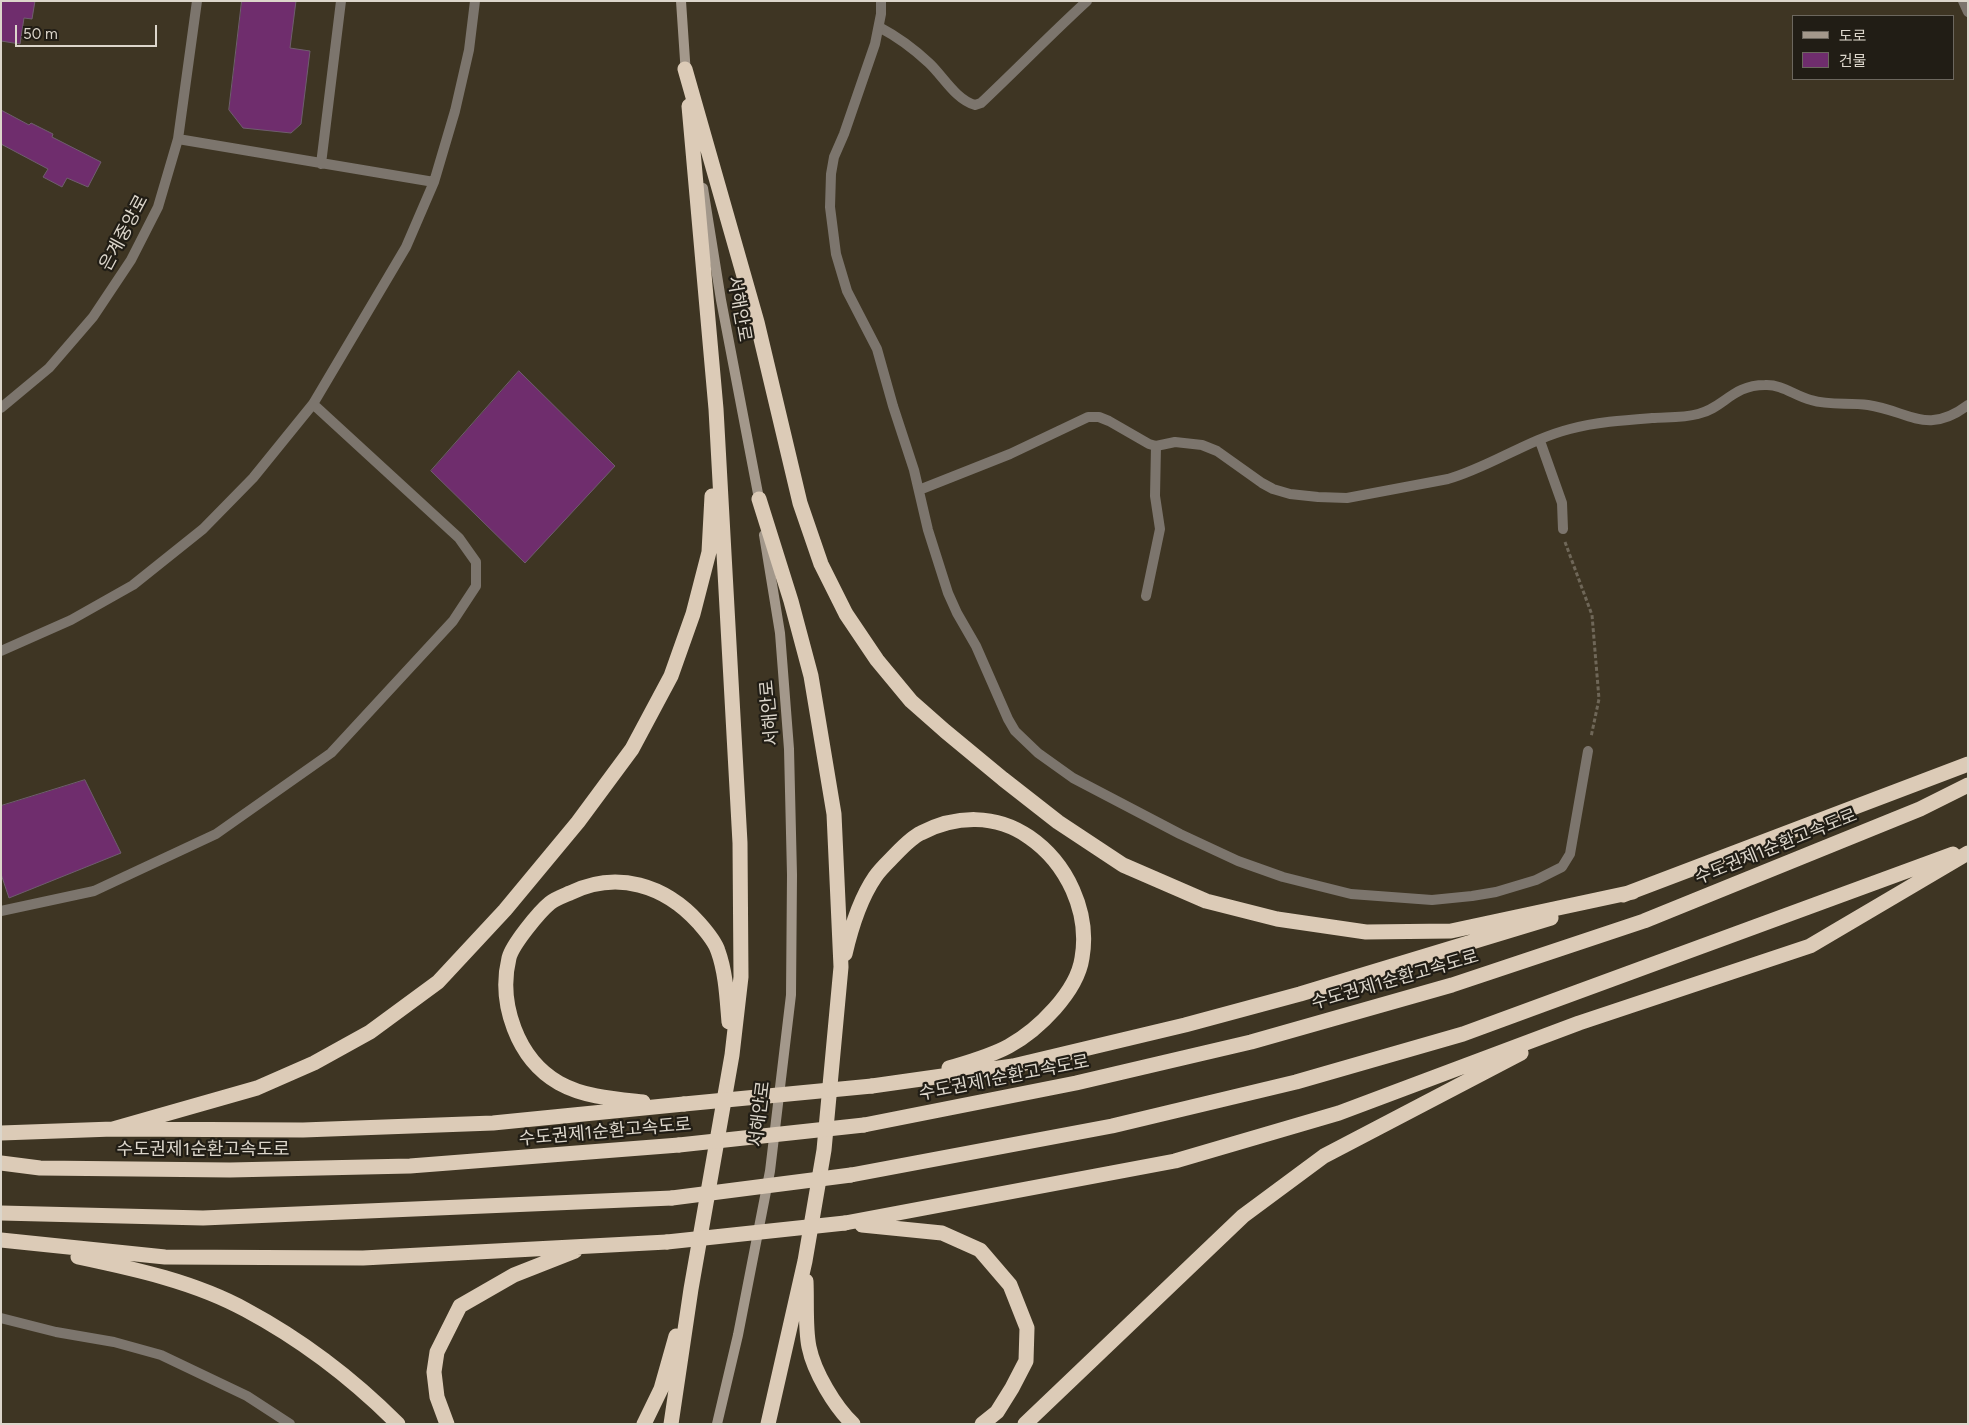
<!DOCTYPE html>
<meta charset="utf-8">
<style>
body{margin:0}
#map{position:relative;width:1969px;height:1425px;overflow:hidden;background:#3e3523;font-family:Figtree,"Noto Sans KR",sans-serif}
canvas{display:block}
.frame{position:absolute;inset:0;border:2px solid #dcd6cb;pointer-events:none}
.legend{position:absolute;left:1792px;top:15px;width:162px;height:65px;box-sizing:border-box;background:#211d15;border:1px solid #6c675e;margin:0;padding:6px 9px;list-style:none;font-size:15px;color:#dcd6cb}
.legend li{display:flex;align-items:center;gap:10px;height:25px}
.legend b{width:25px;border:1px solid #6c675e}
.scale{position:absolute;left:15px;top:25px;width:142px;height:22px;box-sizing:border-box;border:2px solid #dcd6cb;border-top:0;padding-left:6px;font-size:15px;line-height:18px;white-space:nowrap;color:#dcd6cb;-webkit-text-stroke:4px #211d15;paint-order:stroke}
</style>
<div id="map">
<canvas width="1969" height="1425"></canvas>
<div class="frame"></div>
<ul class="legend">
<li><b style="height:6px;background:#a3988b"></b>도로</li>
<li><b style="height:14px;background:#6f2d6d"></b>건물</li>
</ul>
<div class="scale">50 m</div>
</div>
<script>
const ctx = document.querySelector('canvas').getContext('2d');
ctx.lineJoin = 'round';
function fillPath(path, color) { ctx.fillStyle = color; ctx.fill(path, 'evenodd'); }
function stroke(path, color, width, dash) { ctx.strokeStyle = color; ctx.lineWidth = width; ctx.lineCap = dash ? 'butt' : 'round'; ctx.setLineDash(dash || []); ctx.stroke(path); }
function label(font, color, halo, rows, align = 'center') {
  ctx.font = font + ' Figtree,"Noto Sans KR",sans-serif'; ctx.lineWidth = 4.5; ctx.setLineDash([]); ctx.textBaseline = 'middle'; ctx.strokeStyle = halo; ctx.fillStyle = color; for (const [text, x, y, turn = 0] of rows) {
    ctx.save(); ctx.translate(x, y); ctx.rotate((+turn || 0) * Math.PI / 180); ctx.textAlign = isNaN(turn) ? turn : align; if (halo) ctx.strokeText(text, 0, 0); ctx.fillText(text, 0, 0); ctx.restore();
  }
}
const building = new Path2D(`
 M1 1H35L32 19 24 18 20 44 1 41Z
 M242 1H296L290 48 310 51 301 124 291 133 243 128 229 110Z
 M1 110 29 125 31 123 53 134 52 137 101 162 88 187 67 178 62 187 43 177 48 169 1 144Z
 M519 371 615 466 525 563 431 471Z
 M85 780 121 853 9 898 1 874V806Z`);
const path = new Path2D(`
 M1565 542 1592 615 1599 699 1591 737`);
const service = new Path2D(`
 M879 27C898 37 913 48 929 63 943 76 956 100 975 105L981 103C1017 69 1051 34 1087 1
 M1 1318 56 1332 114 1342 161 1355 247 1396 290 1424`);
const minor = new Path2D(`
 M881 1V14L875 44 844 134 834 157 831 174 830 207 836 254 847 291 877 349 893 406 914 470 928 530 948 593 957 613 976 646 1008 719 1015 731 1038 753 1073 778 1180 834 1238 861 1283 877 1351 894 1432 900 1472 896 1496 892 1536 880 1562 867 1570 854 1588 751
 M1963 1 1968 12
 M321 164 341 1
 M434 182 455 111 469 50 475 1
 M1 408 49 368 93 317 131 260 158 207 178 139 197 1
 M1540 441 1562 503 1563 529
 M919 490 1010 454 1088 417H1099L1109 421 1149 444 1156 446 1175 442 1202 445 1217 451 1262 483 1273 489 1290 494 1318 497 1347 498 1448 479C1490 467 1527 440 1570 429 1596 422 1625 420 1652 418 1667 417 1683 418 1698 414 1724 408 1732 385 1765 385 1782 384 1795 396 1811 400 1830 406 1849 402 1868 405 1909 411 1927 436 1968 405
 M1146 596 1160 529 1155 496 1156 446
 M1 651 71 620 133 585 203 529 253 478 313 404 406 247 434 182 178 139
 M1 911 94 891 216 834 331 753 453 621 476 586V562L459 538 313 404`);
const secondary = new Path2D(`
 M681 1 686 75
 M703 188 721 300 760 504
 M717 1424 738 1335 770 1171 791 995 792 875 789 749 780 633 764 535`);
const motorway = new Path2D(`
 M685 69 757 322 800 503 821 564 846 614 877 660 911 701 945 731 1003 779 1058 822 1123 865 1206 901 1277 919 1366 932 1451 931 1633 892
 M759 499 791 601 811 676 834 814 841 967 824 1150 805 1261 768 1424
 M1623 895 1968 764
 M845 954C851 928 860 899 875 877 879 871 885 865 890 860 899 851 910 838 921 833 956 815 996 814 1029 837 1067 863 1090 912 1082 958 1077 992 1038 1030 1009 1046 991 1056 969 1062 949 1068
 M872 1086 1013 1066 1185 1025 1300 994 1551 918
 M643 1102C614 1099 584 1097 559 1083 517 1059 498 1003 509 958 512 945 539 912 550 903 555 899 563 896 570 893 617 870 665 885 699 923 706 931 715 941 718 951 726 973 727 999 729 1022
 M864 1125 1076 1083 1251 1042 1452 985 1644 921 1920 809 1968 785
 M113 1129 257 1088 314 1063 370 1032 438 982 505 910 578 822 632 749 671 676 693 614 709 552 712 496
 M1 1133 113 1129 303 1130 493 1123 684 1104
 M1 1163 40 1168 230 1170 410 1166 679 1145
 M851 1175 1112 1126 1296 1082 1463 1034 1953 854
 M1 1213 203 1218 672 1198
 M845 1223 1175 1161 1339 1113 1579 1023 1810 946 1968 853
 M862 1225 942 1233 980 1250 1010 1285 1027 1328 1026 1361 1012 1388 997 1412 982 1424
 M1 1240 165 1257 363 1258 667 1242
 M78 1257C135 1269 195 1282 246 1310 302 1340 353 1379 398 1424
 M806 1281C807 1301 805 1328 809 1347 814 1372 835 1407 853 1424
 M447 1424 437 1397 434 1372 437 1352 460 1306 514 1275 575 1251
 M644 1424 661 1389 676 1336
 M671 1424 691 1289 732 1055 741 977 740 843 716 409 689 106
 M1025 1424 1243 1216 1324 1156 1521 1053`);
const motorwayBridge = new Path2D(`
 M684 1104 872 1086
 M679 1145 864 1125
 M672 1198 851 1175
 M667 1242 845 1223`);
const streetNames = [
 ["은계중앙로",124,233,-62],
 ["서해안로",739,309,80],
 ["서해안로",770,713,-95],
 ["수도권제1순환고속도로",1776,847,-22],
 ["수도권제1순환고속도로",1395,980,-16],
 ["수도권제1순환고속도로",1004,1078,-11],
 ["서해안로",760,1114,-83],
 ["수도권제1순환고속도로",605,1132,-5],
 ["수도권제1순환고속도로",203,1150]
];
fillPath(building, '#6f2d6d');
stroke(building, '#6f5e6e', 1);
stroke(path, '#6f6758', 3, [4, 2.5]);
stroke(service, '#7c756d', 10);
stroke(minor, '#7c756d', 10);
stroke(secondary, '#a3988b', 10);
stroke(motorway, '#dccbb7', 15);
stroke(motorwayBridge, '#dccbb7', 15);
label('18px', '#dcd6cb', '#211d15', streetNames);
</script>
